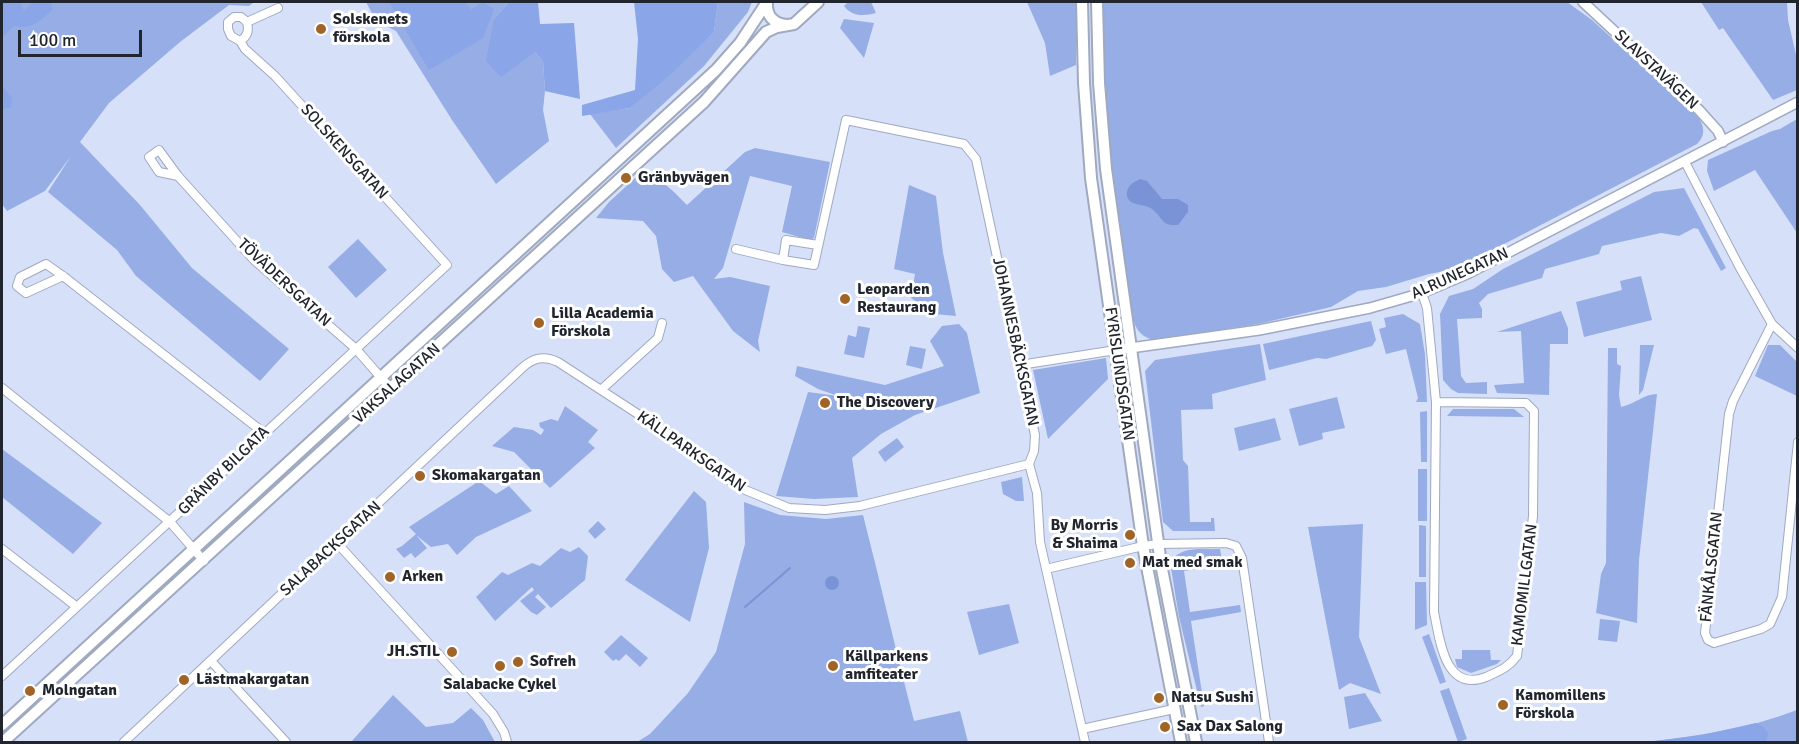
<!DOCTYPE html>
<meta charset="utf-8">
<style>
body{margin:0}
#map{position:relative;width:1799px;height:744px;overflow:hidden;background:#d6e0f9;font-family:Signika,sans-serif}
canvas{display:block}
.frame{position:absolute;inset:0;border:3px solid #21252e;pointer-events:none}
.scale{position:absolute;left:18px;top:30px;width:124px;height:27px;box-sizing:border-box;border:3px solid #21252e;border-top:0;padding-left:8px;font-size:18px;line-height:21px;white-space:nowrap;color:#21252e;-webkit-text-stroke:4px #fff;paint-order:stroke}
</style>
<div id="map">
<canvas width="1799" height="744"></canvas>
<div class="frame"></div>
<div class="scale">100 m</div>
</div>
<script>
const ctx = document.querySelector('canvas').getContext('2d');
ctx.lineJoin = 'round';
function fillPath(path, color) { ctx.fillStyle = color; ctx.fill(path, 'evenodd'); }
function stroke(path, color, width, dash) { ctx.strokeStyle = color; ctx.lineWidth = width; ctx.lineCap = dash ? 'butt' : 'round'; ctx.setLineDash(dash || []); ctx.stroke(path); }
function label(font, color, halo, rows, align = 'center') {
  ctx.font = font + ' Signika,sans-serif'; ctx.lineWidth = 6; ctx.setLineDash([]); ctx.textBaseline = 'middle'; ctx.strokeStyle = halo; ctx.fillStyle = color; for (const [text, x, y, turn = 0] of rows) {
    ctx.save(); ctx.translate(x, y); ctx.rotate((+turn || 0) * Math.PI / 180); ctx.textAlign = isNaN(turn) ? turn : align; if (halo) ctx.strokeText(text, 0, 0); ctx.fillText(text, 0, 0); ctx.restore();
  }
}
const green = new Path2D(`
 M2 2H254L249 6 229 5 180 42 109 103 80 142 140 205 192 268 289 349 260 381 136 276 117 250 48 192 71 156 45 191 7 211 2 204Z
 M366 2H509L494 19 535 52 543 62 545 91 543 110 549 141 496 184 452 120 396 31 376 21Z
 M718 2H752L748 12 704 66 616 148 590 114 630 108 714 32Z
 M848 2H871L876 13C864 16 852 17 844 6Z
 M1027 2H1076V65L1050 76 1045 43Z
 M1103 2H1567L1592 20 1699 118C1705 128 1705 136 1697 144L1456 269 1429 274 1386 287 1358 291 1331 307 1258 324 1154 340C1138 336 1135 327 1131 312L1112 169 1105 85Z
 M1701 2H1787L1788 20 1797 59V90L1773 100 1723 28 1719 30Z
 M844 19 874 23 864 58 840 28Z
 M1797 119V233L1755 170 1714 191 1707 171 1708 160 1772 131 1780 129Z
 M755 148 830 162 814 238 810 240 782 232 792 186 750 176 723 268 714 279 730 277 770 286 758 341 760 352 733 331 693 276 674 282 662 269 656 236 643 221 596 218 609 202 646 168 674 192 687 205 745 152Z
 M909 185 936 196 943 253 956 316 934 314 911 298 915 274 894 269Z
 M1684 188 1726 268 1721 271 1698 229 1694 228 1679 236 1661 233 1602 246 1599 254 1545 269 1542 278 1488 294 1479 303 1482 309V318L1457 319 1461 376 1466 383 1487 382V394L1458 393 1451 389 1443 380 1440 314 1449 296 1473 289 1503 269 1654 192Z
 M358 239 387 270 356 298 328 267Z
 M1641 276 1652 320 1584 337 1576 302 1622 290 1620 281Z
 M1561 311 1568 328V344H1550L1549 395 1497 393 1494 385 1524 383 1521 331 1497 332Z
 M1403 314 1420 324 1425 354 1427 402H1416L1418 398 1406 349 1386 354 1379 329 1386 327 1384 318Z
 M1371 321 1376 340 1372 346 1326 359 1317 358 1269 370 1263 344Z
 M959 324 967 333 980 393 915 415 881 434 852 458 858 497 814 499 776 496 808 392 838 396 818 389 795 376 797 366 885 385 944 366 930 341 942 326Z
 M858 326 870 328 864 358 844 354 848 335 856 337Z
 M1260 344 1266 380 1212 394 1213 409 1181 410 1183 460 1188 466 1190 522H1211V518H1214L1215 531H1173L1163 522 1145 371 1155 360Z
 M1640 345H1654L1643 390 1639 395Z
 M1768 345H1780L1797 362V396L1755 376Z
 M910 346 926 349 922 369 906 365Z
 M1608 348H1617V364L1621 366 1619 395 1621 407C1635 404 1644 394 1657 394L1639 560 1637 623 1596 613 1601 574 1606 563Z
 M1106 358 1108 379 1048 439 1033 370Z
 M1337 397 1345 428 1322 433 1323 439 1299 446 1289 409Z
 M565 406 598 430 588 442 595 448 550 488 514 452 492 446 514 427 533 430 541 435 544 430 540 427 539 423 551 419 558 421Z
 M1453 409H1514L1524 417 1447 416Z
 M1427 411V462H1421L1420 412Z
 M1275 418 1281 440 1239 451 1234 428Z
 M897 438 904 447 885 462 878 452Z
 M2 449 102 523 73 554 2 497Z
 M1418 469H1427V521H1418Z
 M1022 477 1024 501H1016L1003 494 1001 482Z
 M479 481 496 494 509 486 532 511 476 537 457 555 448 544 431 547 416 535 427 548 415 558 411 553 404 558 396 549 402 546 416 534 409 527Z
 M694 491 706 502 709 548 690 622 625 580Z
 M744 502 780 515 826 519 863 515C881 584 896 653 914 721L960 711 968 742H637L650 734 688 693 716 652 745 544Z
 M598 521 606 529 595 539 588 531Z
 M1363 524 1359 637 1381 694 1350 683 1339 690 1308 527Z
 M1419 525 1426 526V577H1419Z
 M579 547 588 556 585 580 551 608 538 594 535 597 546 607 537 615 531 612 520 601 534 590 532 587 495 621 476 597 502 572 508 575 532 563 540 566 561 548 570 552Z
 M1220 549 1223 565 1184 571 1190 612 1240 605 1241 612 1191 621 1204 706 1201 707 1179 617 1170 562C1183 545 1200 550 1220 549Z
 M1415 582H1426L1427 625 1415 630Z
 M1009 604 1019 643 979 655 967 612Z
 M1600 619 1620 621 1617 642 1598 640Z
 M1429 634 1446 682 1440 684 1422 637Z
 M621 635 648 658 640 667 626 654 619 661 616 659 613 661 604 652Z
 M1462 650H1490L1491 660H1501L1497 664 1471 673 1457 667 1455 659H1462Z
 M1449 688 1467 739 1458 742 1440 691Z
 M1365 693 1382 721 1349 729 1344 697Z
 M393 695 426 727 453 723 471 708 483 720 495 742H351Z
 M1797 710V742H1645C1697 736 1748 729 1797 710Z`);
const forest = new Path2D(`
 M2 2H20L24 11 33 2H51L52 10C38 22 33 29 14 26L2 38Z
 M389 2H465L471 10 482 2 494 9 483 38 429 70Z
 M509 2H538L540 24 574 23 580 99 545 91 543 62 535 52 501 77 486 61 494 19Z
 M634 2H718L714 32 670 75 630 108 582 116V105L635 90 638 39Z
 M2 86 12 98 11 107 2 110Z
 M1756 723 1763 727 1768 733 1766 742H1648L1702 735Z`);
const water = new Path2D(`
 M1140 179 1147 181 1162 199H1178L1188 205V212L1178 225C1160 226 1164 218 1152 209 1145 203 1125 207 1127 192 1128 185 1134 182 1140 179Z
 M825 583a7 7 0 1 1 14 0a7 7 0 1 1-14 0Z`);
const stream = new Path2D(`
 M745 607 790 568`);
const minor = new Path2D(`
 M247 22 278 8
 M1685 162 1739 266 1772 324 1798 348
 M178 176 159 172 149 157 159 150 178 176 254 260 356 349 391 389
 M818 245 786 240 783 260 814 265 846 120 964 144 976 159 1035 435 1034 451 1029 464 1037 493 1040 542 1085 742
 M736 249 783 260
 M63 276 26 293 17 286 20 277 46 264 63 276 264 433
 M1422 293 1427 308 1436 402 1434 612C1440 641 1445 693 1486 677 1499 671 1508 668 1517 656L1533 516 1534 411 1526 403 1436 402
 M1772 324 1733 401 1729 414 1705 633 1708 640 1714 643 1761 629 1770 624 1782 597 1798 442
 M1020 365 1116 350
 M2 388 170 522 204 561
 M602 389 658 338 662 323
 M337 543 493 714 504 732 507 742
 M2 549 77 607
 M1046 569 1143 546 1158 544 1226 543 1236 546 1242 558 1269 742
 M211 661 286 742
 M2 676 447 265 275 76 245 49 240 41 231 36 228 29V22L234 17H241L247 22C249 31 248 36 240 41
 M1082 729 1174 709
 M124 742 522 368C533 358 543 355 558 362L667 433 738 487 789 508 825 510 860 506 1029 464`);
const tertiary = new Path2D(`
 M1583 2 1699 110 1718 131 1723 142
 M1116 350 1259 330 1370 308 1422 293 1469 273 1798 102`);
const secondary = new Path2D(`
 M767 2C766 15 773 24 787 25
 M1082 2 1084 83 1091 178 1143 546 1181 742
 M1097 2 1099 83 1106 169 1161 564 1196 742
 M2 725 716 70 740 43 767 2
 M3 742 704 102 766 32 777 27 794 24 818 2`);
const markers = [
 [321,29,6,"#a16428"],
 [626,178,6,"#a16428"],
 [845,299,6,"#a16428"],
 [539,323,6,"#a16428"],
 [825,403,6,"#a16428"],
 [420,476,6,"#a16428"],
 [1130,535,6,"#a16428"],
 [1130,563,6,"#a16428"],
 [390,577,6,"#a16428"],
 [452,652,6,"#a16428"],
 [518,662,6,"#a16428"],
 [500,666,6,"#a16428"],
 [833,666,6,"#a16428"],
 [184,680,6,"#a16428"],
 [30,691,6,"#a16428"],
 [1159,698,6,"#a16428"],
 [1503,705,6,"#a16428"],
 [1165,727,6,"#a16428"]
];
const poiNames = [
 ["Solskenets",333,20],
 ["förskola",333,38],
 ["Gränbyvägen",638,178],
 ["Leoparden",857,290],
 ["Restaurang",857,308],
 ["Lilla Academia",551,314],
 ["Förskola",551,332],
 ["The Discovery",837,403],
 ["Skomakargatan",432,476],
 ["By Morris",1118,526,"right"],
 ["& Shaima",1118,544,"right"],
 ["Mat med smak",1142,563],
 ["Arken",402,577],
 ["JH.STIL",440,652,"right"],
 ["Källparkens",845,657],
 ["amfiteater",845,675],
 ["Sofreh",530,662],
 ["Lästmakargatan",196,680],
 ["Salabacke Cykel",500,685,"center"],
 ["Molngatan",42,691],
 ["Kamomillens",1515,696],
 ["Förskola",1515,714],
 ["Natsu Sushi",1171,698],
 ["Sax Dax Salong",1177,727]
];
const streetNames = [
 ["SLAVSTAVÄGEN",1656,70,43],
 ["SOLSKENSGATAN",344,152,48],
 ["ALRUNEGATAN",1460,274,-24],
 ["TÖVÄDERSGATAN",284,283,43],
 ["JOHANNESBÄCKSGATAN",1015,342,78],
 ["FYRISLUNDSGATAN",1119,374,82],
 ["VAKSALAGATAN",397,384,-42],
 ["KÄLLPARKSGATAN",691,452,35],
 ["GRÄNBY BILGATA",224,471,-44],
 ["SALABACKSGATAN",331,549,-43],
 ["FÄNKÅLSGATAN",1712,567,-84],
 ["KAMOMILLGATAN",1525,585,-83]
];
fillPath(green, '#96ade6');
fillPath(forest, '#8aa5e8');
fillPath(water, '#7a93d6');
stroke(stream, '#7a93d6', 2);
stroke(minor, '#9fa9c0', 10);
stroke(tertiary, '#9fa9c0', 12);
stroke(secondary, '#9fa9c0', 14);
stroke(minor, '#fff', 8);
stroke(tertiary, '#fff', 9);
stroke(secondary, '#fff', 10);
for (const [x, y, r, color] of markers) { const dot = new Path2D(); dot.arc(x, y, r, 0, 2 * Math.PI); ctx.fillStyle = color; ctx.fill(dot); stroke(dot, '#fff', 2); }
label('bold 16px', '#21252e', '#fff', poiNames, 'left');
label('16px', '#21252e', '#fff', streetNames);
</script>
